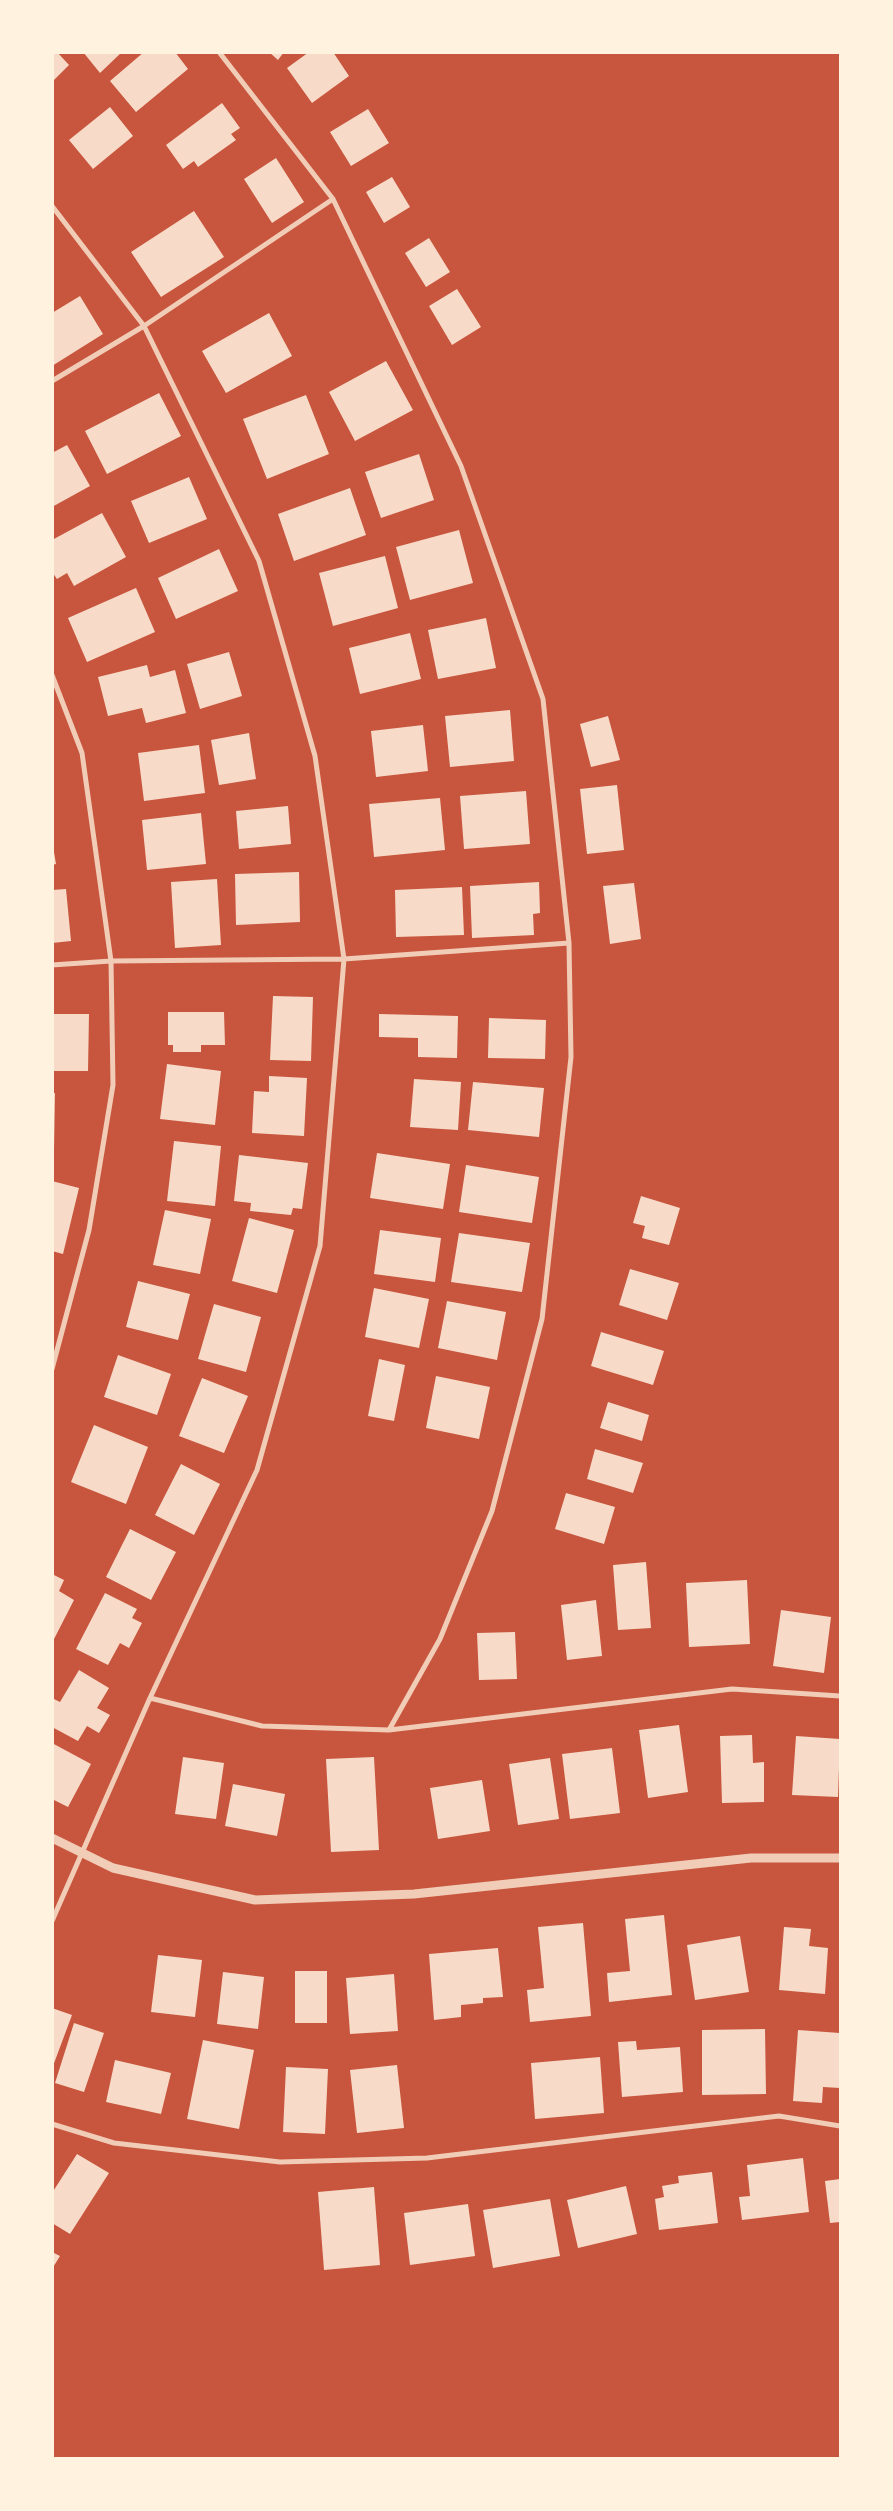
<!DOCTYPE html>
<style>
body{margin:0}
#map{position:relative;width:893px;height:2511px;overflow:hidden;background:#c8553d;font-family:"Nunito Sans",sans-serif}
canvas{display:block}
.frame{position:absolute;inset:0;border:54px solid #fff3e0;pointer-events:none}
</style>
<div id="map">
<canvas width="893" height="2511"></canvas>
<div class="frame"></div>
</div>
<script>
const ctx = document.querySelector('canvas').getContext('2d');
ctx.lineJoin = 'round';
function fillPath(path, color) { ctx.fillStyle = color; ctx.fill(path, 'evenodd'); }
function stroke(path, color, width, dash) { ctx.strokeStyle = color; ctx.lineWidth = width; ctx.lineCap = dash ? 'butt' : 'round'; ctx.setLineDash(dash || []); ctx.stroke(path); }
const building = new Path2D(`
 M52 52H57L69 65 52 82Z
 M83 52H122L100 73Z
 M144 52H175L188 69 136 112 110 81Z
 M269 52H284L278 60Z
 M309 52H333L349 76 312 103 287 68Z
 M222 103 240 128 231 134 236 140 198 167 194 161 183 169 166 145Z
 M110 107 133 136 93 169 69 140Z
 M368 109 389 143 351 166 330 132Z
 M276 158 304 202 272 223 244 179Z
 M392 177 410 207 384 223 366 192Z
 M194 211 224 257 161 297 131 252Z
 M429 238 450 272 426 287 405 253Z
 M457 289 481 327 452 345 429 306Z
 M80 296 103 334 52 366V313Z
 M269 313 292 356 226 393 202 351Z
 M386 361 413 410 355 441 329 392Z
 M159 393 181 436 107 474 85 431Z
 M306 395 329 454 267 479 243 419Z
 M67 445 90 486 52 507V453Z
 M419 454 434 500 381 518 365 472Z
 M189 477 207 519 149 543 131 501Z
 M350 488 366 535 294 561 278 514Z
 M102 513 126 557 74 586 67 573 57 579 52 572V540Z
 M459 530 473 583 410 600 396 547Z
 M219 549 238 591 176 619 158 578Z
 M385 556 398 608 333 626 319 573Z
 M136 588 155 632 87 662 68 618Z
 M486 618 496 668 438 679 428 630Z
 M410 633 421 679 360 694 349 648Z
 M229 652 242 696 200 709 187 664Z
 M147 665 150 677 175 670 186 713 146 723 142 708 108 716 98 677Z
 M510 710 514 761 450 767 445 716Z
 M608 716 620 760 591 767 580 724Z
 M423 725 428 771 376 777 371 731Z
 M249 733 256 779 219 785 211 740Z
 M199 745 205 793 144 801 138 753Z
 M617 785 624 850 587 854 580 789Z
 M526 791 530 844 464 849 460 796Z
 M440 798 445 850 374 857 369 804Z
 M288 806 291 844 239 849 236 811Z
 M201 813 206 864 147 870 142 820Z
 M52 840 56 864 52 865Z
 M299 872 300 922 236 925 235 874Z
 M217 879 221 945 175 948 171 882Z
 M539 882 540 913 533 914 534 935 472 938 470 886Z
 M634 883 641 939 610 944 603 886Z
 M462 887 464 935 396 937 395 890Z
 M66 889 71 941 52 943V890Z
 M273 996 313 997 311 1061 270 1060Z
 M168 1012H224L225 1045H201V1052H173V1045H168Z
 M52 1014H89L88 1071H52Z
 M379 1014 458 1016 457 1058 418 1057V1038L379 1037Z
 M489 1018 546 1020 545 1059 488 1058Z
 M167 1064 221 1071 215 1125 160 1119Z
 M269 1076 307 1078 304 1136 252 1133 254 1091 269 1092Z
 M414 1079 461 1082 458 1130 410 1127Z
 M473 1082 544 1088 539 1137 468 1130Z
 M52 1093H55L54 1151H52Z
 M174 1141 221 1146 215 1206 167 1201Z
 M377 1153 450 1164 443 1209 370 1198Z
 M239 1155 308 1163 302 1209 293 1208 291 1215 250 1211 251 1203 234 1201Z
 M466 1165 539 1177 532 1223 459 1212Z
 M52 1181 79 1188 63 1254 52 1251Z
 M641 1196 680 1208 669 1245 642 1238 645 1226 633 1223Z
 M165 1210 211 1219 200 1274 153 1265Z
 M249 1218 294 1230 277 1293 232 1281Z
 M380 1230 441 1238 435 1282 374 1274Z
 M459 1233 530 1243 522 1292 451 1282Z
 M630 1269 679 1283 667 1320 619 1305Z
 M138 1281 190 1294 178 1340 126 1327Z
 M374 1288 429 1299 419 1348 365 1337Z
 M447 1301 506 1312 497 1360 438 1348Z
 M214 1304 261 1317 246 1372 198 1359Z
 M601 1332 664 1351 653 1385 591 1366Z
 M118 1355 171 1374 157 1415 104 1397Z
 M379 1359 405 1365 394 1421 368 1416Z
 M436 1376 490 1387 479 1439 426 1428Z
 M202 1378 248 1396 224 1453 179 1436Z
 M608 1402 649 1415 642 1441 600 1428Z
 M94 1425 148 1447 126 1504 71 1482Z
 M595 1449 643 1463 633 1493 587 1479Z
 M181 1464 220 1484 194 1535 155 1515Z
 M566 1493 615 1507 604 1544 555 1529Z
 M130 1529 176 1552 151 1600 106 1577Z
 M646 1562 651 1628 618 1630 613 1565Z
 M52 1574 64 1580 59 1591 74 1600 52 1643Z
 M747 1580 750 1644 689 1647 686 1583Z
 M105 1593 137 1609 132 1618 142 1623 129 1648 120 1643 108 1665 76 1649Z
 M596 1600 602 1656 567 1660 561 1605Z
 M781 1610 831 1617 824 1673 773 1666Z
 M515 1632 517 1679 479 1680 477 1633Z
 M79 1670 109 1688 97 1708 110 1715 99 1733 87 1726 78 1741 52 1727V1698L60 1702Z
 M679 1725 688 1792 648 1798 639 1730Z
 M752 1735 753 1763 764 1762V1802L722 1803 720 1736Z
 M796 1736 840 1739 838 1797 792 1795Z
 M52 1743 91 1764 68 1807 52 1799Z
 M612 1748 620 1813 570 1819 562 1754Z
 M183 1757 224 1763 216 1819 175 1814Z
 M374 1757 379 1850 331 1852 326 1759Z
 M550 1758 559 1819 518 1825 509 1764Z
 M482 1780 490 1831 438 1839 430 1788Z
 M233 1784 285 1794 277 1836 225 1826Z
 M664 1915 672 1995 609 2002 607 1973 630 1971 625 1919Z
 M583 1923 591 2016 530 2022 527 1990 544 1988 538 1927Z
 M784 1927 811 1929 809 1946 828 1948 825 1994 779 1990Z
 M740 1936 749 1992 695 2000 687 1945Z
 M498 1948 503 1997 483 1998V2003L461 2005V2017L434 2020 429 1954Z
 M158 1955 202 1960 195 2017 151 2012Z
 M295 1971H327V2023H295Z
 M223 1972 264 1977 258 2029 217 2024Z
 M394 1974 398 2031 350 2034 346 1978Z
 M52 2008 72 2015 53 2066H52Z
 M74 2023 104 2033 84 2092 55 2083Z
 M765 2029 766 2094 702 2095V2030Z
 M798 2030 840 2033V2088L823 2087 822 2103 793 2101Z
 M203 2040 254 2050 239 2129 187 2119Z
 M636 2041 637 2050 680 2047 683 2092 622 2097 618 2042Z
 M600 2057 604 2113 535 2119 531 2063Z
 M115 2060 171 2073 161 2114 106 2102Z
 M397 2065 404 2128 357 2133 350 2070Z
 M286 2067 328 2069 325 2134 283 2132Z
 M77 2154 109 2173 70 2234 52 2223V2193Z
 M803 2158 809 2212 742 2220 739 2197 750 2196 747 2165Z
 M712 2172 718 2223 659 2230 655 2199 664 2197 662 2186 679 2183 678 2176Z
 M840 2179V2222L830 2223 825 2181Z
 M626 2186 637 2234 578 2248 567 2200Z
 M374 2187 380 2265 324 2270 318 2192Z
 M550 2199 560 2256 493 2268 483 2210Z
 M468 2204 475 2256 410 2265 404 2213Z
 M52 2252 60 2256 52 2269Z`);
const minor = new Path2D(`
 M219 52 333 199 461 466 543 699 569 943 571 1057 542 1319 492 1511 440 1639 389 1730
 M52 206 144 326 259 561 315 756 344 959 320 1246 257 1470 150 1698
 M52 381 144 326 333 199
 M52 675 82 753 111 961 113 1085 89 1230 52 1369
 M52 965 111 961 344 959 569 943
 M52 1921 150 1698 262 1726 389 1730 732 1689 840 1696
 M52 2124 114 2143 280 2162 427 2158 779 2116 840 2126`);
const tertiary = new Path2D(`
 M52 1838 113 1868 255 1900 414 1894 751 1858H840`);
fillPath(building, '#f7dbc8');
stroke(minor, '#f1ccb7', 5);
stroke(tertiary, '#f1ccb7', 9);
</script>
